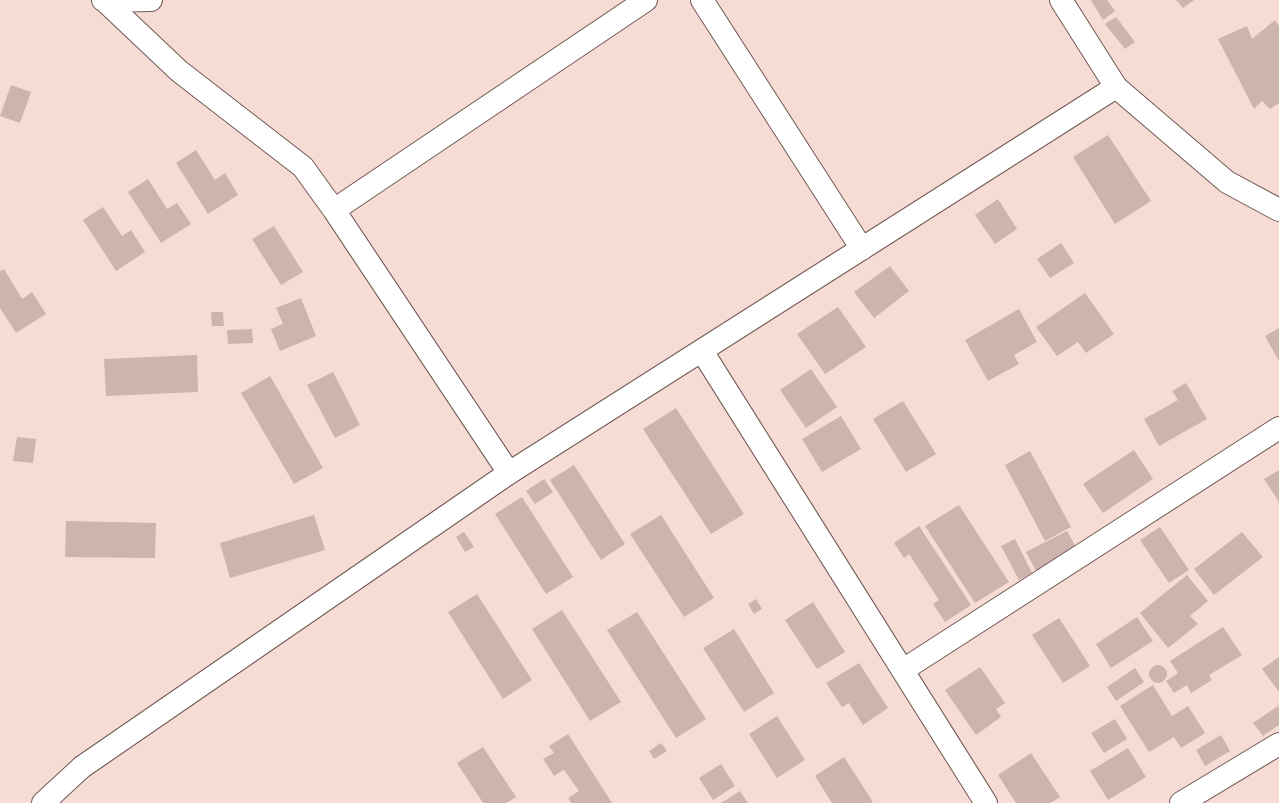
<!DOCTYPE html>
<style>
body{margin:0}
canvas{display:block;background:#f6dcd4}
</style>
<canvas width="1279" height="803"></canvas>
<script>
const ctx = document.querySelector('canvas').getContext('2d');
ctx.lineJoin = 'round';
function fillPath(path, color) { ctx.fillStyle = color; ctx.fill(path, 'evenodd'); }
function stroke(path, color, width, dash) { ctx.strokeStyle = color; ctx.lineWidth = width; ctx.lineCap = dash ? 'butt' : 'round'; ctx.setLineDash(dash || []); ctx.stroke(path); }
const building = new Path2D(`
 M1091 0H1107L1115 11 1103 20Z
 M1176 0H1194L1183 8Z
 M1116 17 1135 42 1125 49 1105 24Z
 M1275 20 1279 26V103L1270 109 1262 101 1254 109 1218 39 1247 26 1252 39Z
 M11 85 31 92 20 123 0 116Z
 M1108 135 1151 201 1115 224 1073 157Z
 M196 150 215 180 225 173 238 195 208 214 176 163Z
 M148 179 167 209 177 203 191 224 161 243 128 192Z
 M998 199 1017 229 995 244 975 215Z
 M103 207 122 236 131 230 145 252 116 271 83 220Z
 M274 226 303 272 281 285 252 239Z
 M1061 243 1074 263 1050 278 1037 259Z
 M890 266 909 291 874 318 854 292Z
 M4 269 22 299 32 292 46 314 16 333 0 308V271Z
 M1085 293 1114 334 1086 353 1078 342 1057 356 1036 327Z
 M301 298 316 336 280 351 271 329 283 324 276 308Z
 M838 307 866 347 825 374 797 334Z
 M1019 309 1037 342 1014 355 1019 364 988 381 965 340Z
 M211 312H223L224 326H212Z
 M1279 328V361L1265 336Z
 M252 329 253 343 228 344 227 330Z
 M197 355 198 392 106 396 104 359Z
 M811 369 837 407 806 428 780 390Z
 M333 372 360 425 335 438 307 385Z
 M270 376 323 468 294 484 241 393Z
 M1186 383 1207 419 1159 446 1144 419 1178 400 1172 391Z
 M903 401 936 454 906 472 873 419Z
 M676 408 744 514 711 534 643 429Z
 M841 416 861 449 822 472 802 439Z
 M17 437 36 439 33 463 13 461Z
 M1134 450 1153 479 1103 513 1083 484Z
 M1030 451 1071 527 1045 541 1005 465Z
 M574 465 625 544 601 560 550 480Z
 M1279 470V502L1264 479Z
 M544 479 553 492 535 504 526 491Z
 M522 497 573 577 546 594 495 514Z
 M959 505 1009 582 975 603 925 526Z
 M314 515 325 550 230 578 220 543Z
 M661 515 714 598 684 617 630 534Z
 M66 521 156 523 155 558 65 557Z
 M919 526 971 605 945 622 933 604 939 600 909 554 904 558 894 543Z
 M1160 527 1189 570 1169 583 1140 540Z
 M1067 531 1077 549 1036 571 1026 552Z
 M464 532 474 547 465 552 456 537Z
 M1242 532 1263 557 1214 595 1194 569Z
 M1015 539 1032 573 1019 580 1001 546Z
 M1187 575 1208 601 1190 616 1198 624 1168 648 1140 613Z
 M477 594 532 680 503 699 448 612Z
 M756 599 762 609 754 614 748 604Z
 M813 602 845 652 817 669 785 620Z
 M562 610 621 702 590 721 532 629Z
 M637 612 706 719 676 738 607 630Z
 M1137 617 1153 641 1111 668 1096 644Z
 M1059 618 1090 666 1063 683 1032 635Z
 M1223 627 1242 655 1209 675 1212 680 1191 693 1187 685 1174 693 1166 681 1178 673 1170 661Z
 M734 629 774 693 744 712 703 648Z
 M1279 657V692L1262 669Z
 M859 663 888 708 863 725 849 703 842 707 826 683Z
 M1149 674a9 9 0 1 1 18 0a9 9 0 1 1-18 0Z
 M980 667 1005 703 996 709 1001 717 976 735 945 690Z
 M1135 668 1144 682 1116 701 1107 687Z
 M1153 685 1172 716 1188 706 1205 733 1181 748 1174 737 1149 752 1120 706Z
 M1278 706 1279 708V725L1263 736 1253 723Z
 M777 716 805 760 777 778 749 734Z
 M1115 719 1127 739 1104 753 1091 733Z
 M568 734 612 803H571L568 798 579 791 564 770 554 776 543 759 554 753 549 746Z
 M1221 735 1230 751 1205 766 1196 750Z
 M661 743 667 751 654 759 649 751Z
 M483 747 516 797 506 803H483L457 763Z
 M1128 748 1146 777 1108 800 1090 771Z
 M1031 753 1060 797 1050 803H1016L998 775Z
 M844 757 873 802 870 803H832L815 776Z
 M721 764 735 786 713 800 699 778Z
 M740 791 748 803H721Z`);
const minor = new Path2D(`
 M103 0 105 1 151 0
 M702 0 862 249
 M105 1 179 71 303 167 334 210 509 473
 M334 210 646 0
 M702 351 986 803
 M903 670 1279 428
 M43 803 82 767 509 473 1116 87
 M1181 803 1279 744`);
const major = new Path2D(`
 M1061 0 1116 87 1227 182 1279 210`);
fillPath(building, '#cdb4ad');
stroke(minor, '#705a54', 24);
stroke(major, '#705a54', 24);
stroke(minor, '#fff', 22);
stroke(major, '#fff', 22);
</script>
